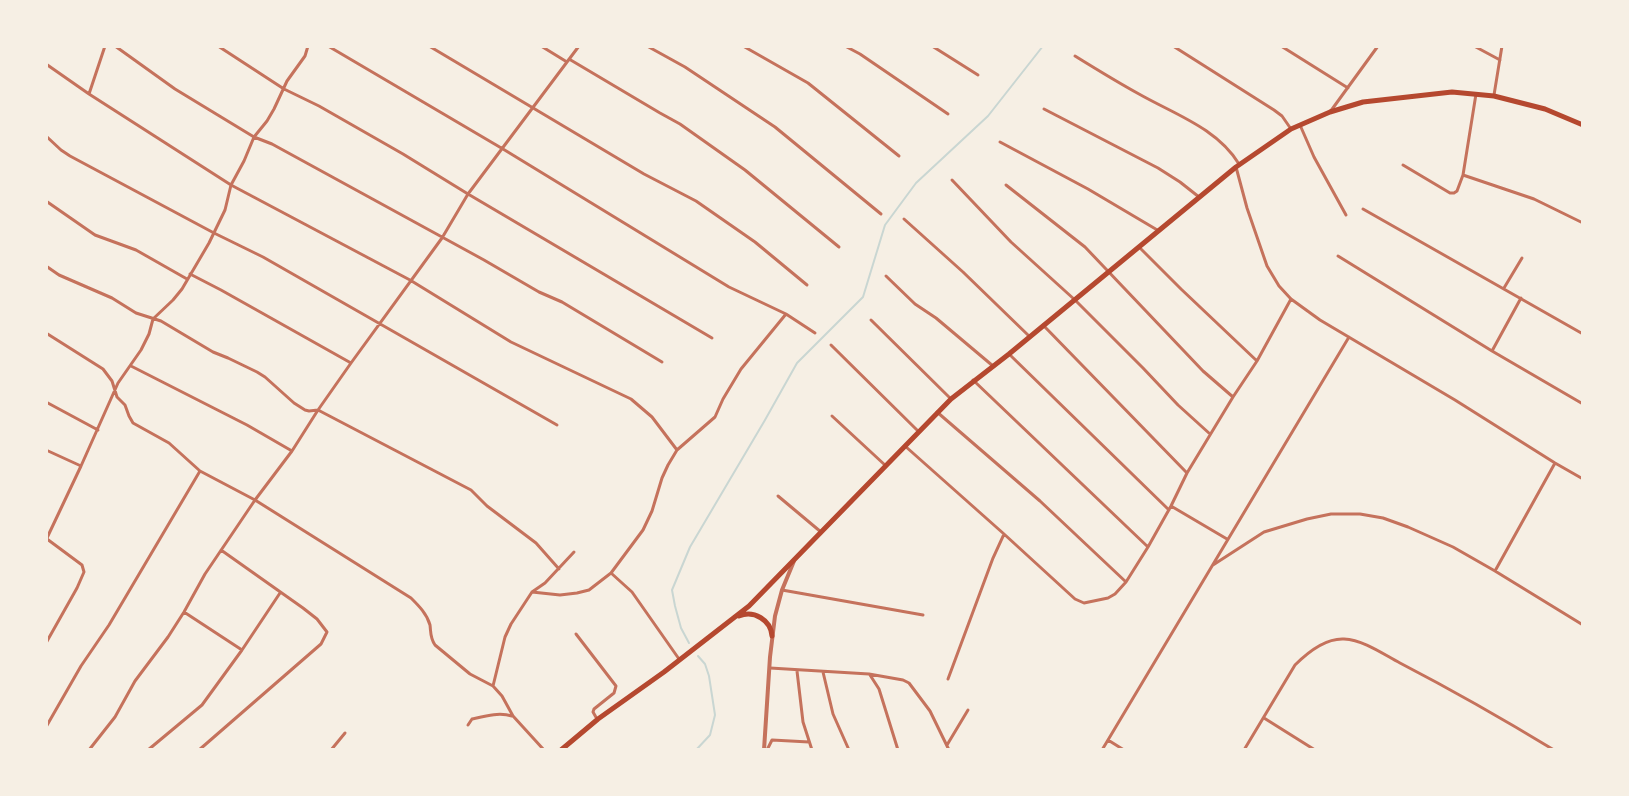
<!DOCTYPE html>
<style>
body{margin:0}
#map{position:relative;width:1629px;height:796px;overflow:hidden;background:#f6efe4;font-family:"Exo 2",sans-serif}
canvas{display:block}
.frame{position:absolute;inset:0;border:48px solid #f6efe4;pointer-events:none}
</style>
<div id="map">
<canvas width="1629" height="796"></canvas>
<div class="frame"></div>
</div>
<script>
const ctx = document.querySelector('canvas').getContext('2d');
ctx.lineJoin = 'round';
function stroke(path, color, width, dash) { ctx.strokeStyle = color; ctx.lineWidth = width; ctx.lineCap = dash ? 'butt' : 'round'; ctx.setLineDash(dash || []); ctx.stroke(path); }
const stream = new Path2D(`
 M689 643 681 628 675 606 672 590 690 547 765 420 797 363 863 297 885 225 916 183 988 116 1043 46
 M696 750 710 735 715 715 709 676 705 664 698 656`);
const minor = new Path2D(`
 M115 46 175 89 254 137 272 144 484 260 539 292 562 302 662 362
 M218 46 284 89 319 106 403 154 468 194 712 338
 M328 46 503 149 729 287 786 314 815 333
 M429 46 602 149 644 174 696 201 755 242 807 285
 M541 46 567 62
 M647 46 685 67 775 127 881 214
 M743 46 808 83 899 156
 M845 46 860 54 948 114
 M932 46 978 75
 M1173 46 1274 110 1282 116 1291 129
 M1281 46 1348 88
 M1474 46 1500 60
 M1075 56C1096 69 1117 82 1139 94 1174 114 1217 128 1239 164
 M569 59 660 113 680 124 745 170 839 247
 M46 64 89 94 231 185 410 280 511 342 631 399 652 417 677 450
 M89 94 105 46
 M1476 94 1463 175 1534 199 1583 223
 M1494 95 1502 46
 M1044 109 1158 168 1180 182 1199 197
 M1330 112 1378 46
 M1300 125 1314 157 1346 215
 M46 136 61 150 70 156 214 233 263 257 557 425
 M1000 142 1088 189 1159 231
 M1403 165 1450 193H1454L1457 191 1463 175
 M1236 167 1247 208 1267 266 1279 286 1291 299 1320 320 1455 400 1555 463 1583 479
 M952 180 1011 242 1075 300 1143 368 1178 405 1210 434
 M1006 185 1085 247 1203 371 1233 397
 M46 201 95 235 136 250 187 279
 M1363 209 1583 334
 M904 219 963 272 1029 336
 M1139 247 1181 289 1257 361
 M1338 256 1492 351 1583 404
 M46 266 59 275 112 298 136 313 161 321 213 352 228 358 257 372 265 377 294 403 305 410 309 411 318 410 471 490 487 506 536 543 559 569
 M190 274 221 290 351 363
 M886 276 915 304 936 318 993 366
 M1504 288 1522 258
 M871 320 951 399
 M1043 325 1187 473
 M46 333 103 369 112 381 117 397 125 405 129 416 133 423 169 443 200 471 255 500 411 598C419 606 427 614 430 625 431 633 430 638 435 645L470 674 493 686
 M831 345 919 432
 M1492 351 1521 298
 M1009 354 1169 510
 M131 366 247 425 292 451
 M973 380 1148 547
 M46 402 98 430
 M937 412 1040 501 1126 582
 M832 416 886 466
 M905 446 1004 534 1075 599 1084 603 1108 598 1115 594 1126 582 1148 547 1171 506 1187 473 1233 397 1257 361 1291 299
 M46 450 81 466
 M778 496 821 532
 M1171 506 1227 539
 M46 540 81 466 118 383 141 350 149 334 153 319 173 300 182 289 209 243 225 210 231 185 244 161 254 137 267 121 274 109 287 81 305 56 308 46
 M1213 565 1264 532 1307 519 1331 514H1360L1383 518 1408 527 1453 547 1495 571 1583 625
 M1495 571 1555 463
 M611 573 632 592 679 659
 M782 590 923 615
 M532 592 560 595 577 593 589 590 611 573 643 530 652 511 662 478 668 465 677 450 715 417 723 399 741 369 786 314
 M184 612 242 650
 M576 634 616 686 614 693 594 709 593 712 597 719
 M46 643 77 588 84 572 82 565 47 539
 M770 668 869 674 903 680 909 683 930 711 949 750
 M797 671 803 722 812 750
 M823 672 833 714 849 750
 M870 675 879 689 898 750
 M948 679 993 558 1004 534
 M1264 718 1315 750
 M468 725 472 719C485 716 499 712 512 716
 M46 727 81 666 109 625 200 471
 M1108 740 1124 750
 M947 745 968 710
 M89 750 115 717 135 681 168 637 184 612 205 574 255 500 292 451 318 410 351 363 442 238 468 194 579 46
 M148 750 202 705 242 650 280 593
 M199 750 321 644 327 632 317 619 303 608 221 550
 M331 750 345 733
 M544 750 513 716 502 696 493 686 505 637 511 624 532 592 545 583 574 552
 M767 750 772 740 809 742
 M1102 750 1349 337
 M1244 750 1295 665C1308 652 1325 638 1344 639 1364 640 1383 654 1400 663 1452 690 1503 719 1554 750`);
const tertiary = new Path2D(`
 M764 750 770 657 775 616 782 590 794 561`);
const trunk = new Path2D(`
 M739 616C754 610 771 620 772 636
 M561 750 598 719 664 672 749 606 951 399 1009 354 1236 167 1291 129 1330 112 1363 102 1452 92 1494 96 1545 109 1583 125`);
stroke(stream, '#c9d6d2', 2);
stroke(minor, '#c5725c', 3);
stroke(tertiary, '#c5725c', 4);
stroke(trunk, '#b5482f', 5);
</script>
